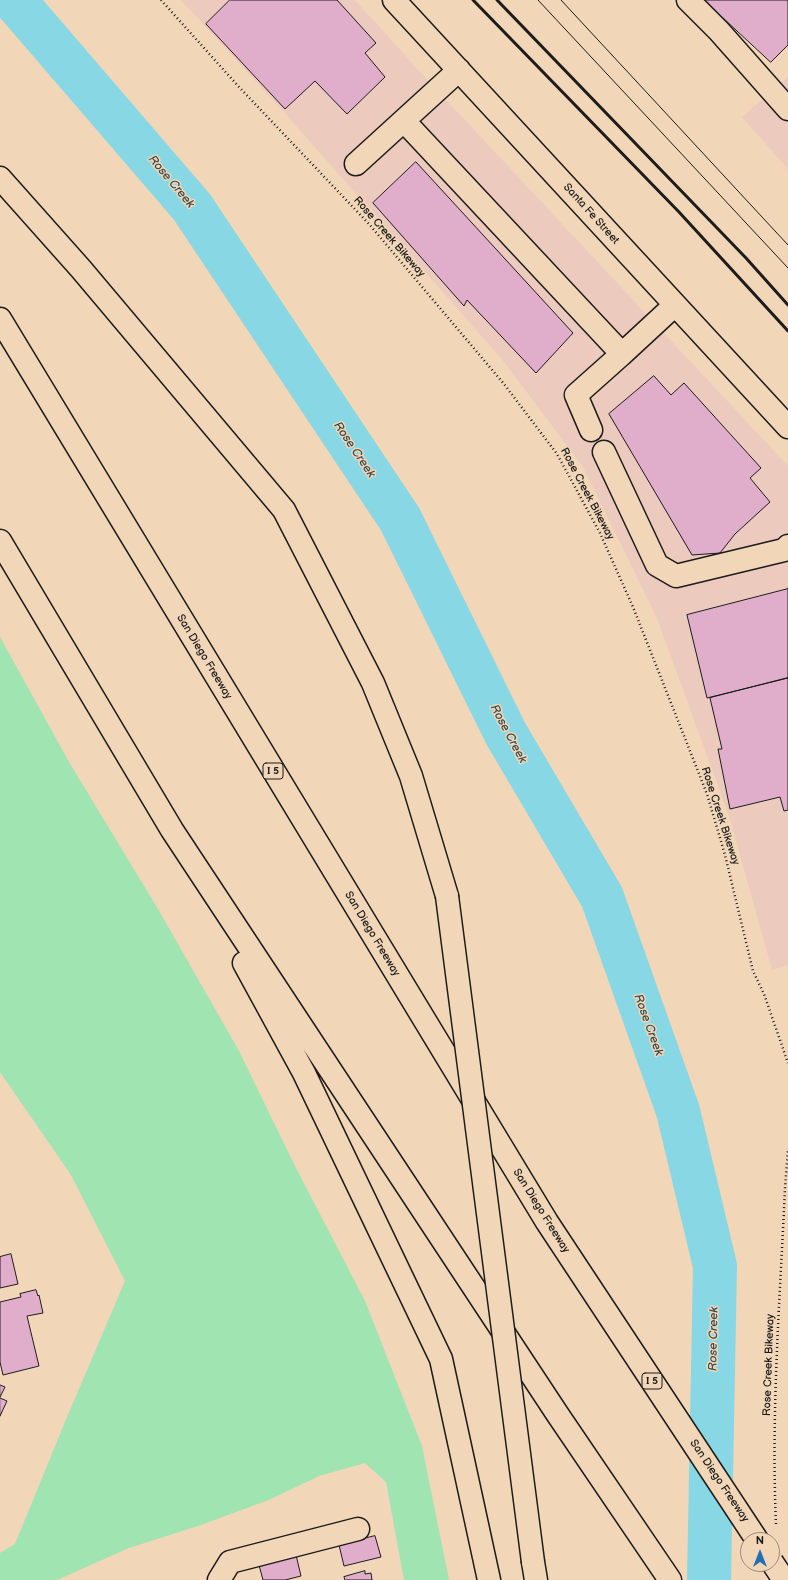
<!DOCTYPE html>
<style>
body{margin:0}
#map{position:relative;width:788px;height:1580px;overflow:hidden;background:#f1d6b8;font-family:"Balsamiq Sans",sans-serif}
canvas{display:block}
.north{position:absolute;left:740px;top:1532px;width:40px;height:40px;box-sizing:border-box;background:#f1d6b8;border:1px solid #9c8c7a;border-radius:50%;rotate:0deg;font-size:11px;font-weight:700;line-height:16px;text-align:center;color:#1c1c1c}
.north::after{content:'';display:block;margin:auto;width:14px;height:18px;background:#1f6fb2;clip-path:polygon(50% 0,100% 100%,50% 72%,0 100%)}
</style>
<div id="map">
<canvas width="788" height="1580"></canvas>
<div class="north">N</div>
</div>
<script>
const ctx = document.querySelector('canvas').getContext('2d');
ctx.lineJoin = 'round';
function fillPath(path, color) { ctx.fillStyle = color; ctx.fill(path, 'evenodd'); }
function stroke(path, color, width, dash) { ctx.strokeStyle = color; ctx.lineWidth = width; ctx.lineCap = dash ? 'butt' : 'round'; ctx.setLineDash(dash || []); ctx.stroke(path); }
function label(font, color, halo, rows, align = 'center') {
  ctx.font = font + ' "Balsamiq Sans",sans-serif'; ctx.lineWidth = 3; ctx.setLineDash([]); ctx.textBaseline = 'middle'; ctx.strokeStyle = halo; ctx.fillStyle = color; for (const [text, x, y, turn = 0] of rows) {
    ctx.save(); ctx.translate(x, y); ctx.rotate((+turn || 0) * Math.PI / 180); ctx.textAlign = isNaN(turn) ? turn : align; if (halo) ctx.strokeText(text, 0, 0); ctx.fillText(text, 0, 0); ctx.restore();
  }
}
const built = new Path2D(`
 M181 0H355L421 73 788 466V965L772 970 730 819 657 618 583 467 501 358 283 111Z
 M788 77V169L742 117Z`);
const green = new Path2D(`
 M0 637 69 762 158 909 239 1051 295 1166 365 1301 422 1446 449 1580H404L386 1482 365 1463 319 1476 271 1499 201 1525 129 1548 57 1580H0V1553L15 1544 67 1417 125 1281 71 1175 0 1072Z`);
const river = new Path2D(`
 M14 0 192 207 400 519 506 734 602 897 678 1111 715 1266 709 1580`);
const building = new Path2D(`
 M230 0H337L376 43 365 53 385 77 347 114 315 81 285 109 206 24Z
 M704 0H788V45L771 62Z
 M416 162 573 333 536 373 467 300 464 306 373 203Z
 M654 376 671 395 684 383 761 468 750 478 770 502 735 534 720 553 692 555 609 414Z
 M788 589V678L707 698 687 615Z
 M788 678V810L784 811 780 797 730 809 718 749H722L710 698Z
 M11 1254 18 1284 0 1288V1257Z
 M36 1290 38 1296 39 1295 43 1313 27 1316 39 1366 3 1375 0 1362V1302L21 1297 20 1294Z
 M0 1385 5 1387 0 1397Z
 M0 1398 7 1401 0 1416Z
 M375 1536 381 1557 344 1566 339 1545Z
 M296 1555 301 1576 285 1580H263L259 1565Z
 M365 1571V1574L371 1573 372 1580H345L344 1577Z`);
const path = new Path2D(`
 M161 0 239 87 369 224 504 384 557 454 600 533 633 607 707 794 725 855 753 971 764 994 788 1063
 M776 1524C771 1412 780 1299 785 1188L788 1150`);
const minor = new Path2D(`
 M394 0 788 427
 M688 0 719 31 788 109
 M404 121 622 354 675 305
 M356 164 459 70
 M591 430 576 395 622 354
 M604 452 657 565 676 576 784 550 788 546
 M219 1580 230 1562 358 1529`);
const highway = new Path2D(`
 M0 178 81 269 284 510 373 683 411 776 447 896
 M0 319 547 1222 757 1540
 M0 541 172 830 558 1415 670 1580
 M244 963 304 1073 441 1359 489 1580
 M533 1562 536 1580`);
const tram = new Path2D(`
 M538 0 788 268
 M561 0 788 245`);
const rail = new Path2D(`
 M473 0 679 212 788 331
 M497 0 746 258 788 305`);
const highwayBridge = new Path2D(`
 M447 896 533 1562
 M772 1562 784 1580`);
const shields = [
 [273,771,20],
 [652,1381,20]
];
const shieldNames = [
 ["I 5",273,771],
 ["I 5",652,1381]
];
const streetNames = [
 ["Santa Fe Street",591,214,48],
 ["Rose Creek Bikeway",389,237,49],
 ["Rose Creek Bikeway",587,494,62],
 ["San Diego Freeway",204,657,59],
 ["Rose Creek Bikeway",720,816,72],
 ["San Diego Freeway",372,934,59],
 ["San Diego Freeway",541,1211,58],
 ["Rose Creek Bikeway",769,1365,-88],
 ["San Diego Freeway",719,1481,56]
];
const waterNames = [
 ["Rose Creek",171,182,50],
 ["Rose Creek",354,450,56],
 ["Rose Creek",508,734,62],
 ["Rose Creek",648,1025,70],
 ["Rose Creek",714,1339,-89]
];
fillPath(built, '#eccabe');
fillPath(green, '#9fe4b1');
stroke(river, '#87d7e4', 44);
fillPath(building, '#e0aecb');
stroke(building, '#1c1c1c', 1);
stroke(minor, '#1c1c1c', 25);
stroke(highway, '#1c1c1c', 25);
stroke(path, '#1c1c1c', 2.5, [1, 3]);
stroke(minor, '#f1d6b8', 22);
stroke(highway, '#f1d6b8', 22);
stroke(tram, '#1c1c1c', 1);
stroke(rail, '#1c1c1c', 3);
stroke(highwayBridge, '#1c1c1c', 25, []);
stroke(highwayBridge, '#f1d6b8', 22);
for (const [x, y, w] of shields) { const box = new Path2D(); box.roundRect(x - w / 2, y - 8, w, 16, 3); ctx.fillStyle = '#f1d6b8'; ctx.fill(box); stroke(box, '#1c1c1c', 1); }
label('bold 10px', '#1c1c1c', null, shieldNames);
label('11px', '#1c1c1c', '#f1d6b8', streetNames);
label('italic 12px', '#374b4e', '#f1d6b8', waterNames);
</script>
